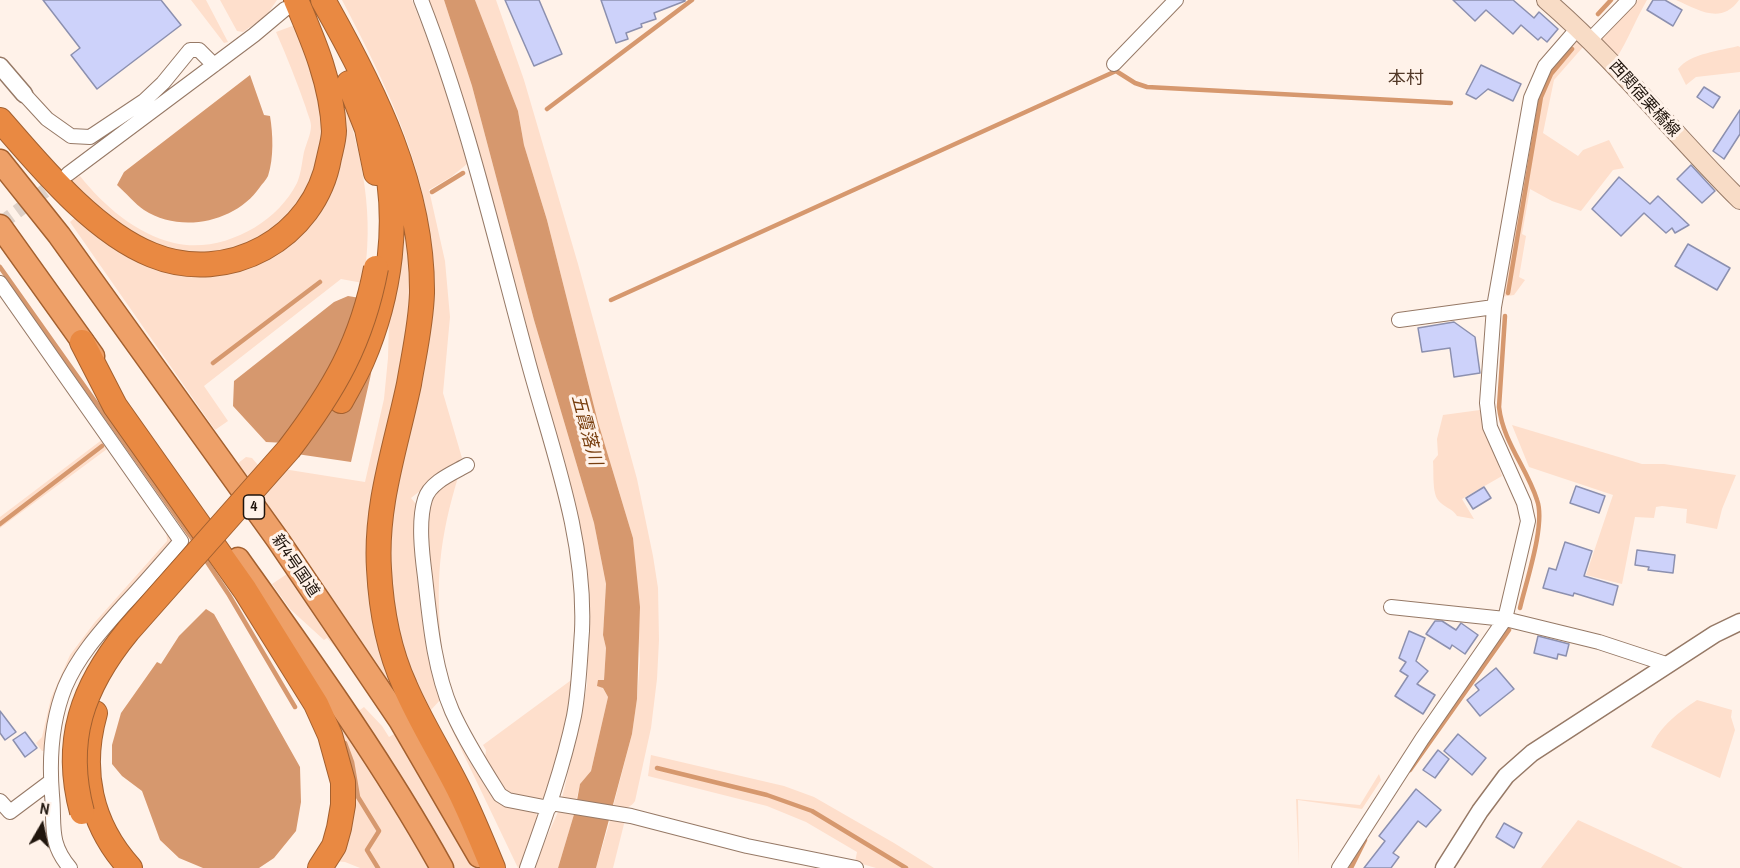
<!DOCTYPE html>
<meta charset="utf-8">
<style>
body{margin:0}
#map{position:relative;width:1740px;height:868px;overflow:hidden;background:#fff2e9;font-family:"Archivo Narrow",sans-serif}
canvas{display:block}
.north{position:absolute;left:12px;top:796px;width:60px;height:60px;-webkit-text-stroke:4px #fff2e9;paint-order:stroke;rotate:9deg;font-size:16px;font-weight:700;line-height:24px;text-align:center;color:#20150d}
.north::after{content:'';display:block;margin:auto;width:21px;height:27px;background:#20150d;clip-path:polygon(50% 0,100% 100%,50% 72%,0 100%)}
</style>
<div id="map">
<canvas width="1740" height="868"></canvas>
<div class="north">N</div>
</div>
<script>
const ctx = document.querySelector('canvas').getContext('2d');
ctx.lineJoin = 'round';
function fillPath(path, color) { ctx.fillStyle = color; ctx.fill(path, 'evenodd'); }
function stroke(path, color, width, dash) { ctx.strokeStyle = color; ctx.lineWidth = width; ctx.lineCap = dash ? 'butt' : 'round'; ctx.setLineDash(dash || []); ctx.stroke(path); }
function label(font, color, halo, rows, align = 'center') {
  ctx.font = font + ' "Archivo Narrow","Noto Sans JP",sans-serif'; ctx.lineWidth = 6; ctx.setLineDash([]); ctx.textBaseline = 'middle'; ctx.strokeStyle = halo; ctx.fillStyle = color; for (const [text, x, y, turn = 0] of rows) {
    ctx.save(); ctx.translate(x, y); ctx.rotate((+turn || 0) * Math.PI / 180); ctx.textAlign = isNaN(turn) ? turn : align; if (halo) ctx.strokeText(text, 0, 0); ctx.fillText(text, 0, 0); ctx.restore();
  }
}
const green = new Path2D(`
 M191 0H206L228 42 224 43Z
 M220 0H277L266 16 243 32 237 31Z
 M342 0H412L439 69 467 164 451 177 429 190 445 261 450 317 443 393 462 458 411 498 417 505V565L421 610 442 698 429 712C404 660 386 600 389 542 390 518 395 493 399 470 405 433 411 395 418 358 422 332 431 299 432 273 433 178 385 82 342 0Z
 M428 0H444L472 86 534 320 594 523 606 584 603 635 606 648 604 680H598L608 697 591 771 580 784 576 801 562 798 580 723 587 685 589 596 582 548 574 501 468 120Z
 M475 0H496L524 80 578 264 637 479 653 556 658 588 659 640 657 679 651 728 635 801C629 810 623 808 613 807L632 734 637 699 640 660 633 538 598 422 547 220 524 145 518 111Z
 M1638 0H1647C1636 19 1628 40 1616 59L1599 40Z
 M1676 0H1739C1721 25 1699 10 1676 0Z
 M295 25 315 74 323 128 320 158 312 184 299 204 275 229 253 242 226 252 197 254 168 250 119 228 69 182 80 176C103 205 136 234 174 243 220 254 276 225 297 183 301 174 302 162 304 152 306 144 311 134 311 126 311 120 307 113 306 108 297 82 287 57 276 32Z
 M1574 38 1583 47 1554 80 1543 133 1578 156 1583 150 1609 140 1624 168 1613 170 1581 211 1552 201 1530 189 1522 234 1526 236 1519 277 1525 280 1514 295 1501 297 1532 113 1544 76Z
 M1738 46 1740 47V72L1696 77 1686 85 1678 69C1691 53 1720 51 1738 46Z
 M341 93C363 155 375 218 363 283L341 279 204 386 228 421 215 430 70 222 79 214 167 270 304 227Z
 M407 227 411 284 406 352 384 445 394 690 237 464 246 457 252 458 258 465 365 482 384 399 388 358 389 321 402 228Z
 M1480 410 1502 476 1462 499 1474 519 1457 516C1452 508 1443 507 1438 500 1432 492 1434 472 1433 461L1438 455 1437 439 1443 415Z
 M1512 425 1642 464H1664L1736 475 1722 509 1717 529 1686 523 1687 509 1662 506 1656 507 1654 518 1635 517 1622 584 1586 575 1613 495 1529 467Z
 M103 439 172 534 173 540C167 555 149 570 138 583 93 636 52 676 47 750L42 751 36 743 42 737 51 698 70 655 95 622 167 541 166 528 107 449 0 528V517Z
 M459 474C439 539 435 582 442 650L439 651 427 542 429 505C433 490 448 482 459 474Z
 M287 574 346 659 327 638 324 640 290 609 272 584Z
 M574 678 567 721 545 798 537 800 507 794 485 759 486 750 483 745Z
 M315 683 387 796 428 868H360L345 862 334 861 342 848Z
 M345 695 360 710 364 707 382 726 389 737 394 734 398 739 475 868H449Z
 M1697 700 1732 710 1731 717 1735 730 1720 778 1651 747C1661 725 1678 713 1697 700Z
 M450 721 492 793 534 810 539 819 521 868H518L450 726Z
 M651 755 784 786 814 797 894 843 934 868H876L855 862 857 852 806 822 767 806 648 776Z
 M1379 774 1381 780 1362 809 1298 800 1299 866 1296 799 1360 805Z
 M565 810 575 811 558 868H533L558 812Z
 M611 817 625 820 613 868H596Z
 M1578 820 1683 868H1541Z`);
const water = new Path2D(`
 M444 0H475L518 111 524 145 547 220 598 422 633 538 640 607 637 699 632 734 596 868H558L575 811 580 784 591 771 608 697 603 688 597 686 598 680H604L606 648 603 635 606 584 594 523 534 320 472 86Z
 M250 75 264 115 270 116C273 134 274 158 268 176 266 180 262 184 260 187 236 222 181 234 144 210 135 204 126 193 117 185L124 172Z
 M348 296 378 301 371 374 351 462 290 453 286 443 266 442 233 406 234 381 334 302Z
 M206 609 214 614 300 767 301 802 296 831 274 858 259 868H203L179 858 160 840 142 791 122 776 112 764V745L121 713 157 662 161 664 179 636Z`);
const stream = new Path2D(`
 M1598 14 1611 0
 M547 109 692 0
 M432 192 463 173
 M0 267 196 544
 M1508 293 1541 97 1551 74 1572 49
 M611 300 1116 71 1135 83 1147 87 1451 103
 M1505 316 1499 407C1503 442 1527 468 1537 500 1546 524 1526 582 1520 608
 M213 363 320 282
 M0 524 102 446
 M203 556 229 595 295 707
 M345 743 352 762 358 797 379 831 367 850 378 868
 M657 768 767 795 812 811 906 868
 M1410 770 1509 630
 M1351 868 1365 840`);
const building = new Path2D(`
 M43 0H161L181 25 97 89 71 55 80 48Z
 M505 0H539L562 54 534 66Z
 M601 0H685V1L654 13 656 19 641 24 642 27 626 33 628 39 616 43Z
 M1453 0H1513L1534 18 1539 12 1558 29 1547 42 1541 37 1538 40 1521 25 1513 34 1486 10 1475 21Z
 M1653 0H1665L1682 10 1673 26 1647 10Z
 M1481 65 1521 84 1513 101 1488 89 1476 99 1466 94Z
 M1704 87 1720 97 1713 108 1697 97Z
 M1740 110V134L1724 159 1713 151Z
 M1691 165 1715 191 1702 203 1677 179Z
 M1619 177 1650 204 1658 196 1689 225 1675 233 1672 228 1666 233 1644 213 1621 236 1592 209Z
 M1688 244 1730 268 1717 290 1675 266Z
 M1454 322 1475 337 1480 373 1454 377 1450 348 1422 352 1418 328Z
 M1576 486 1605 496 1599 513 1570 503Z
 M1484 487 1491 498 1473 509 1466 498Z
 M1565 542 1592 551 1584 576 1618 586 1613 605 1574 593 1573 596 1543 588 1549 568 1556 570Z
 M1637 550 1675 555 1673 573 1648 570 1649 567 1635 565Z
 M1435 621H1442L1456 630 1461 623 1478 635 1465 654 1452 645 1450 649 1426 634Z
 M1409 631 1425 638 1416 661 1428 671 1417 684 1435 695 1423 714 1395 696 1408 676 1400 671 1406 662 1399 658Z
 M1538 636 1569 644 1566 656 1558 654 1557 659 1534 653Z
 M1496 668 1514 689 1480 716 1467 700 1479 690 1475 685Z
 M0 711 16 732 5 740 0 733Z
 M25 732 37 748 25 757 13 740Z
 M1458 734 1486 758 1472 775 1444 751Z
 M1438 750 1449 759 1435 778 1423 770Z
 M1416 789 1441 810 1426 827 1418 821 1393 853 1399 857 1391 868H1364L1385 841 1379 836Z
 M1504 823 1522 833 1514 848 1496 837Z`);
const minorTunnel = new Path2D(`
 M0 224 61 179`);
const minor = new Path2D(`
 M421 0C467 117 495 240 528 361 552 450 586 537 582 631 580 658 579 690 574 716 563 768 545 818 527 868
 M1590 40 1629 0
 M1114 64 1176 0
 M24 94 47 119 71 136 90 137 144 101 163 83 190 50H199L214 65
 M68 174 254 35 285 9
 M0 283 181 541C162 563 143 585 123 606 101 631 78 656 65 687 51 722 49 758 52 795 55 825 48 842 70 868
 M1399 320 1494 307
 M467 465C453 473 430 482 425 499 418 521 422 554 425 577 430 622 434 669 452 711 465 740 483 768 500 795L508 800 549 808
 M1391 607 1505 619 1599 642 1666 664
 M0 801 10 812 50 782
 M551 803 631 816 747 846 856 868
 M1339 868 1422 739 1505 619 1528 521 1524 503 1490 427 1487 403 1494 307 1531 98 1545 66 1578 28`);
const tertiary = new Path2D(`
 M0 66 24 94
 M1444 868 1480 811 1506 776 1532 753 1715 634 1740 622`);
const secondary = new Path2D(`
 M1546 0C1617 61 1674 135 1740 200`);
const trunk = new Path2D(`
 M0 161 59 235 278 540 400 720 479 856
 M0 226 93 356
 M238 559C309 659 382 760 442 868`);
const motorway = new Path2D(`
 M323 0C374 90 423 187 422 293 421 324 414 354 409 384 396 446 375 505 379 569 381 608 389 651 405 686 420 721 441 754 458 788 471 814 482 841 493 868
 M349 83 367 129 376 173
 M0 120C40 166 94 232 152 255 228 286 315 238 329 158 331 149 334 139 334 131 332 84 314 42 296 0
 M82 342 115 406 245 590 316 704 330 735 343 782V805L339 828 334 846 320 868
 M341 401C348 388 356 375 362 361 390 296 401 219 383 150
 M95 713C79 770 90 824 130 868`);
const motorwayBridge = new Path2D(`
 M82 812C63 741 82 687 128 631L289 449C334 390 362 342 376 268`);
const shields = [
 [254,507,21]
];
const shieldNames = [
 ["4",254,507]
];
const streetNames = [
 ["西関宿栗橋線",1644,99,48],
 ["新4号国道",295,566,56]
];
const neighbourhoodNames = [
 ["本村",1406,79]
];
const waterNames = [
 ["五霞落川",586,430,75]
];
fillPath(green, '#fedfcc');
fillPath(water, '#d6986e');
stroke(stream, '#d6986e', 4.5);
fillPath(building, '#cdd2fa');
stroke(building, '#8c90af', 1.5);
stroke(minorTunnel, '#ded1c8', 14, [14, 7]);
stroke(minor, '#967966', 16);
stroke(tertiary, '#967966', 19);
stroke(secondary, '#967966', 20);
stroke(trunk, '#a3602f', 25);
stroke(motorway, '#a3602f', 26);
stroke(minor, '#fff', 14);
stroke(tertiary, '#fff', 16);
stroke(secondary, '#f8dcc6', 18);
stroke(trunk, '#eea068', 22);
stroke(motorway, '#e98942', 24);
stroke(motorwayBridge, '#a3602f', 26, []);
stroke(motorwayBridge, '#e98942', 24);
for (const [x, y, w] of shields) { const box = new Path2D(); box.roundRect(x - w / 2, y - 12, w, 24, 4.5); ctx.fillStyle = '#fff2e9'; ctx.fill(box); stroke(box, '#20150d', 1.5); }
label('bold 15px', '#20150d', null, shieldNames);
label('16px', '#20150d', '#fff2e9', streetNames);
label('18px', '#523827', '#fff2e9', neighbourhoodNames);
label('italic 18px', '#793f0f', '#fff2e9', waterNames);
</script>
